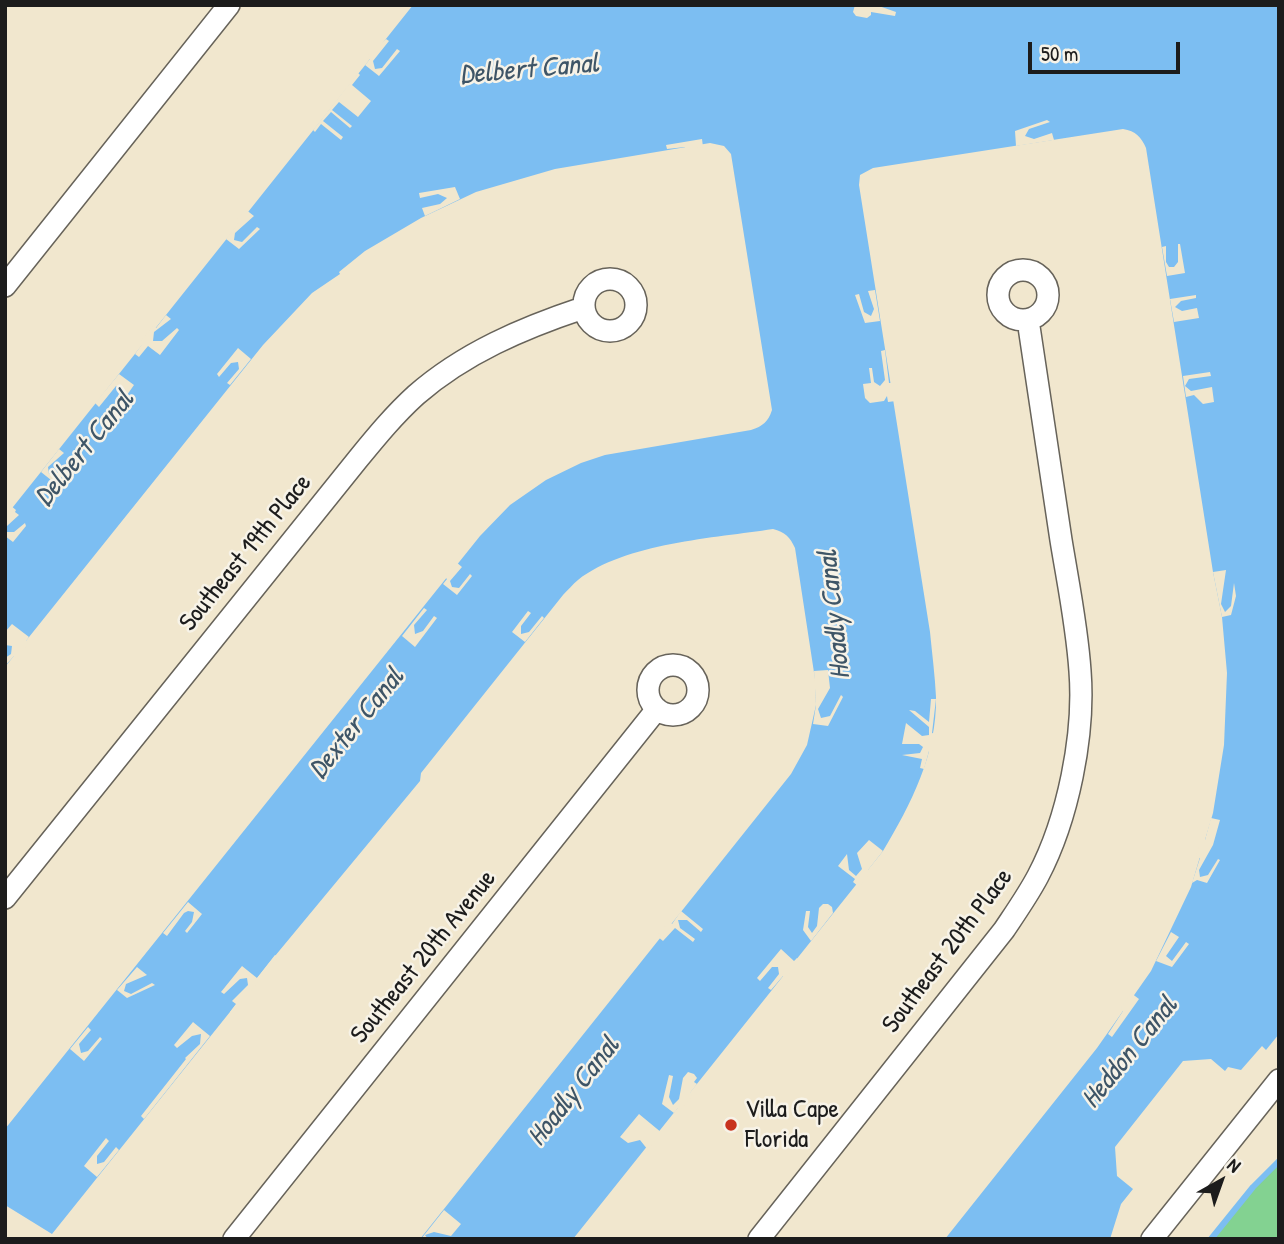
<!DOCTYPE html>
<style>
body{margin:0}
#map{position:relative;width:1284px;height:1244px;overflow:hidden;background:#f1e7ce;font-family:"Patrick Hand",sans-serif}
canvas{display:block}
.frame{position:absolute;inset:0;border:7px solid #1c1c1c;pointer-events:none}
.north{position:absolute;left:1186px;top:1146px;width:70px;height:70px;-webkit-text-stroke:5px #f7f3e8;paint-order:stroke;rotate:40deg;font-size:19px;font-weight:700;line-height:28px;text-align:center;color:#1c1c1c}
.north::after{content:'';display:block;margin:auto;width:24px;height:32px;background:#1c1c1c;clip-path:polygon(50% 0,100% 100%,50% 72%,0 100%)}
.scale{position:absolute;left:1028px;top:42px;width:152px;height:32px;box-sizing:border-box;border:4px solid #1c1c1c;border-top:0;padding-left:9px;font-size:21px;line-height:24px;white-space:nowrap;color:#1c1c1c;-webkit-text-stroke:5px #f7f3e8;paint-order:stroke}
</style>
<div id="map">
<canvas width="1284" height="1244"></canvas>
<div class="frame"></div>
<div class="north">N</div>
<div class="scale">50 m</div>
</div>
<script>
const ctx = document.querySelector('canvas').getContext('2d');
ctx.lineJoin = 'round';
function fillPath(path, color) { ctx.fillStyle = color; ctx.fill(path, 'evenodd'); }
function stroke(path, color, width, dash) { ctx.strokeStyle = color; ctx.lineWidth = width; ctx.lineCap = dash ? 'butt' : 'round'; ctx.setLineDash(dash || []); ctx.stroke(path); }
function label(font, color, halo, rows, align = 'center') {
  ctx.font = font + ' "Patrick Hand",sans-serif'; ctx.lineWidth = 5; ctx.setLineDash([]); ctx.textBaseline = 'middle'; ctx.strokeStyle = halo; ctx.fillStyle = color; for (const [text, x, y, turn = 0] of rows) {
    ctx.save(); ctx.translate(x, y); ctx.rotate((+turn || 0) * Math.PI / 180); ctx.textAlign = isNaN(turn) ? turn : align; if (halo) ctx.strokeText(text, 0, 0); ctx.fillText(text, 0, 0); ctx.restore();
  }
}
const green = new Path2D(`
 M1279 1161V1239H1211L1253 1187Z`);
const water = new Path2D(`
 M413 5H985L1018 7H1093L1099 5H1279V1034L1266 1050 1262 1046 1241 1070 1228 1067 1225 1071 1211 1059 1183 1061 1115 1147 1117 1176 1133 1189 1121 1204 1110 1239H945L1097 1048 1151 971 1191 887 1213 813 1224 745 1227 673 1222 617 1213 572 1146 148C1141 137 1136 131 1123 129L873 168 860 175 859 185 930 632C932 653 935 676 936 697 937 754 911 804 883 851L573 1239H420L791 774 807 745 816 705 815 679 795 548C790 537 785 532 773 529 715 538 625 543 578 580 573 584 568 590 563 595L421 773 420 781 270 962 52 1234 5 1205V1129L480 536 510 505 546 480 581 463 605 455 751 430C763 426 768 422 772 410L731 154 724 146 710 143 555 169 476 192 421 218 365 251 339 272 340 274 312 293 263 345 5 667V517Z`);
const pier = new Path2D(`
 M855 5H876L896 12 895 16 871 12V15L867 18 856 16 853 12Z
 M386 39 389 41 373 61 375 69 382 68 397 49 400 51 379 76 365 65 370 59 367 57 380 41 382 43Z
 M358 73 360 75 352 85 371 101 358 117 339 102 332 110 352 126 350 128 331 112 323 121 343 137 341 140 321 124 315 132 313 130Z
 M1047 120 1050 122 1029 129 1025 136 1034 139 1052 133 1054 140 1016 146 1015 131Z
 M702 139 703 147 686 150 685 147 667 149 666 145Z
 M455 187 460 199 425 216 422 208 440 204 447 198 438 194 420 198 419 193Z
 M245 209 254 216 235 233 234 240 242 242 257 227 260 229 239 249 226 239 239 222 237 220Z
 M1178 244H1180L1185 273 1167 276 1162 247 1166 246V262L1169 267H1174L1178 262Z
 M875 290 880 321 865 323 855 295 859 294 864 312 871 316 874 309 868 291Z
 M1196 295V298L1181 301 1175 307 1182 311 1197 308 1199 318 1174 322 1170 299Z
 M166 315 171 319 154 332 153 341H162L177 328 179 330 160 355 148 346 139 357 135 354 143 343 141 341 153 326 156 328Z
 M238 348 251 359 230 385 227 383 239 369 238 362 231 363 219 377 217 374Z
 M885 350 889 383H893L896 401 888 402 887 396 884 401 870 403 865 398 863 384 871 383 869 368H872L874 382 880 386 885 380 881 351Z
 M1210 372 1211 376 1189 379 1185 386 1191 391 1212 387 1214 402 1203 404 1194 395 1186 397 1183 376Z
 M119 374 134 385 127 395 116 386 99 407 95 403Z
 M59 449 64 453 48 467 49 474 55 475 71 461 73 463 56 484 41 472Z
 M10 505 16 510 15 512 19 515 7 526 6 532H14L25 523 26 526 13 542 5 536V511Z
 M456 562 462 567 450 581 452 587 459 588 470 574 472 576 457 595 443 584 447 579 444 576Z
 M1226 570 1221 604 1225 612 1231 606 1234 583 1236 596 1231 615 1222 617 1213 572Z
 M424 608 427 610 414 625 415 634 423 631 434 616 437 618 415 647 402 636Z
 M528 611 531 613 521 626V634L529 632 542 616 544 618 525 642 512 632Z
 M12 624 29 637 26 641 28 644 17 658 14 656 5 666V658L11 654 12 646 5 645V632Z
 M828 670 830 688 818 709 821 718 830 716 841 695 843 697 828 726 813 724 816 705 814 671Z
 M931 699H936L932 733 936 734 932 751H929L924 769 920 768 922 759 902 755 920 753 923 747 919 744H902L906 723 922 736 929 735V727L909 710 915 711 929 722Z
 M1211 818 1220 820 1213 845 1199 870 1200 877 1208 875 1218 859 1220 860 1207 883 1197 880 1192 883 1200 858 1196 857 1201 839 1205 840Z
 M869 840 883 851 868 870 870 873 859 887 853 882 855 879 838 866 847 854 849 870 856 876 862 869 857 853Z
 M188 902 202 914 187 933 185 931 192 922 194 912 188 911 184 913 167 936 163 933Z
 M823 904H828L832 907 833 913 811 941 803 930 806 911H810L808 927 812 933 817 926 819 908Z
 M681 911 703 929 701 932 687 920H678L680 928 695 939 693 942 675 928 663 941 657 936 669 922 672 924Z
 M1171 932 1179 937 1166 956 1172 961 1186 942 1189 944 1172 967 1156 961Z
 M781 949 794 961 797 958 800 961 786 978 783 976 771 990 768 988 779 974 778 967H772L760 981 757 978Z
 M275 955 278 957 232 1014 230 1012 236 1004 232 1001 248 985 247 978 240 979 224 994 221 992 242 966 257 978Z
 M137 967 147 975 126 984 124 991 131 994 152 983 155 985 127 998 117 990Z
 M1131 993 1139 999 1112 1037 1108 1034 1123 1011 1121 1008Z
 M193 1022 210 1036 144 1119 141 1116 186 1059 185 1058 200 1044 201 1034 192 1036 177 1048 174 1045Z
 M88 1027 91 1030 79 1044 81 1053 88 1051 100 1037 102 1039 84 1061 70 1049Z
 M688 1072 694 1074 697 1078 694 1082 697 1084 690 1093 692 1096 680 1110 678 1108 674 1113 662 1104 669 1075 673 1076 669 1097 673 1105 679 1099 683 1078Z
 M639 1114 662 1133 648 1150 640 1140 628 1143 620 1137Z
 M106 1138 109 1141 97 1156V1164L104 1162 116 1147 119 1150 97 1177 84 1166Z
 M444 1210 461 1224 451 1236 434 1232 425 1235 428 1239H421Z`);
const stream = new Path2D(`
 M1211 1239 1253 1187 1279 1161`);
const street = new Path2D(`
 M998 295a25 25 0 1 1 50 0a25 25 0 1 1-50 0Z
 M584 305a26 26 0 1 1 52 0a26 26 0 1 1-52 0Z
 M5 286 229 5
 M648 690a25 25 0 1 1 50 0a25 25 0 1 1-50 0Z
 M5 898 358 459C376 437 394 415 416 395 464 353 523 328 583 308
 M234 1239 657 709
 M759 1239 1004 930C1016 912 1028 895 1038 876 1068 819 1085 735 1080 671 1077 626 1068 583 1061 540 1050 466 1039 393 1028 320
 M1152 1239 1279 1080`);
const markers = [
 [731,1125,7,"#c8321e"]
];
const streetNames = [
 ["Southeast 19th Place",246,553,-51],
 ["Southeast 20th Place",948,951,-53],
 ["Southeast 20th Avenue",424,957,-51]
];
const poiNames = [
 ["Villa Cape",745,1110],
 ["Florida",745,1140]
];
const waterNames = [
 ["Delbert Canal",529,70,-5],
 ["Delbert Canal",85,449,-51],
 ["Hoadly Canal",835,615,-96],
 ["Dexter Canal",357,724,-51],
 ["Heddon Canal",1130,1053,-51],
 ["Hoadly Canal",574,1092,-52]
];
fillPath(green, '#83d291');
fillPath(water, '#7cbef2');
fillPath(pier, '#f1e7ce');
stroke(stream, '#7cbef2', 6);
stroke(street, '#67635a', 24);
stroke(street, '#fff', 21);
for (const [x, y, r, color] of markers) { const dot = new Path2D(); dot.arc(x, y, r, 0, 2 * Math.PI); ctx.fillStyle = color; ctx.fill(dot); stroke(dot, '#f7f3e8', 2.5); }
label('26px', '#1c1c1c', '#f7f3e8', streetNames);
label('26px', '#1c1c1c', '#f7f3e8', poiNames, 'left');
label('italic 28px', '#3e5567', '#f7f3e8', waterNames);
</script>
